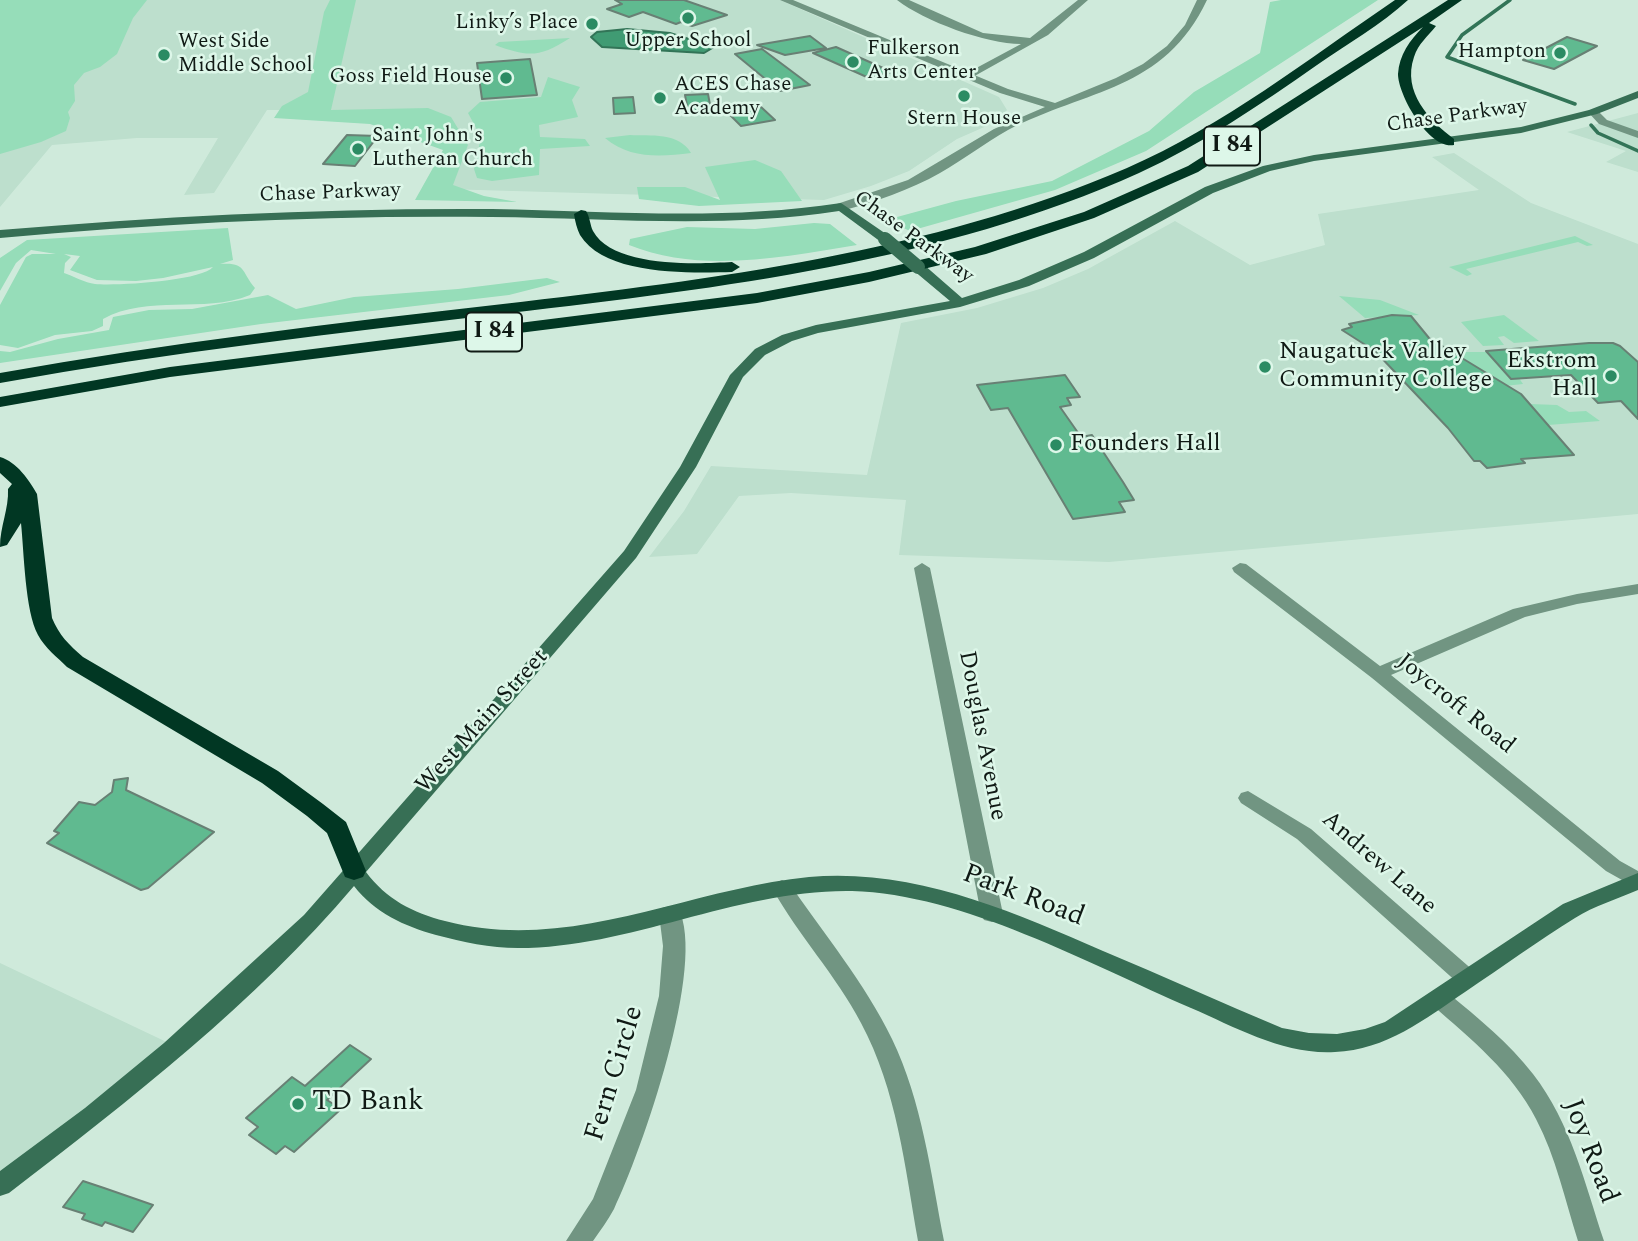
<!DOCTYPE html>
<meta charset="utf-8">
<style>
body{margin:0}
canvas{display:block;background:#cfeadb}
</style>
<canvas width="1638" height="1241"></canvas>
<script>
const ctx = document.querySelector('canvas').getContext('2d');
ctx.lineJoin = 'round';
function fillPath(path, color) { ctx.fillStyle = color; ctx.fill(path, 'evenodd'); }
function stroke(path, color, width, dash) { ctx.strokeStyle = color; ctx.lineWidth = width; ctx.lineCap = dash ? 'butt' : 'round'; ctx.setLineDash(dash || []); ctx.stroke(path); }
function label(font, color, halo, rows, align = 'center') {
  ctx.font = font + ' Spectral,serif'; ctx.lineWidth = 5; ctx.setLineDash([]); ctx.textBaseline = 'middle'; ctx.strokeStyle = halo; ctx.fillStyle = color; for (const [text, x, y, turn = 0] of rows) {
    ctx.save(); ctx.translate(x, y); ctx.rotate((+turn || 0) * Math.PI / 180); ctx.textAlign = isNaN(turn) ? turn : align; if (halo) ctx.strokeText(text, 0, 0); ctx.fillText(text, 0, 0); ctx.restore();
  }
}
const built = new Path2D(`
 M0 0H780L999 97 1007 110 998 121 957 139 909 171 871 186 824 200 444 189 468 145 318 110H267L214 193 184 195 218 138H137L52 145 0 207Z
 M1638 113V172L1606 162 1626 151 1567 132Z
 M1454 153 1531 203 1638 244V514L1109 562 899 555 906 500 791 493 739 496 697 554 649 557 684 511 711 466 867 475 901 323 977 308 1043 288 1088 269 1175 221 1250 265 1325 245 1318 214 1479 190 1432 157Z
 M0 963 175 1046 13 1177 0 1171Z`);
const green = new Path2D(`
 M0 0H147L133 18 117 54 100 67 84 73 74 85 75 101 68 112 70 118 66 131 41 142 0 154Z
 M330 0H356L331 110 428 108 451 117 468 145 453 185 484 196 517 202 415 200 443 150 370 124 274 118 282 106 308 92 324 12Z
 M1281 0H1378L1146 151 1055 190 910 231 886 220 956 201 1052 181 1149 131 1194 92 1260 53 1270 2Z
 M570 38C539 58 528 57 495 45L499 42Z
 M548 77 580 87 572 100 578 117 539 125 540 137 585 139 590 146 540 149 539 175 492 181 477 178 474 169 481 137 468 113 480 102 541 97Z
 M630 135C650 136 679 132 691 153 660 157 630 159 605 138Z
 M755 160 781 171 802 201 699 206 639 199 637 187H685L720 200 705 167Z
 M814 223 830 224 857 245C783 257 701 274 629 245L630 239 687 227 755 229Z
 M228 228 233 260 220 264C247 262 241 272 255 288L250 295C203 314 148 294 103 319V326L92 331 55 335 18 348 0 345V305L26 257 32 254H56L31 250 16 263 0 291V258L27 240ZM64 254 80 256 70 270 97 280 136 281 163 278 213 267C201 281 116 286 95 284 85 283 73 276 64 273L65 263 71 257Z
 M1575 236 1593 245 1587 246 1578 242 1466 269 1472 274 1467 276 1449 267Z
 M547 278 560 282 509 295 261 324 0 363V351L10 352 58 339 109 330 113 317 149 310 192 309 268 295 296 309 354 297 458 289Z
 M1339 296 1380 300 1419 315 1365 318Z
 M1504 315 1539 341 1514 343 1504 336 1498 337 1504 345 1483 346 1461 322Z
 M1459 352H1487L1501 369 1512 368 1523 384 1486 388 1454 356Z
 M1530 404 1557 405 1569 412 1586 411 1600 421 1548 425Z`);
const water = new Path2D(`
 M627 29 670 33 714 47 704 53 602 47 591 37 597 32Z`);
const stream = new Path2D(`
 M1510 0 1462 35 1447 57 1575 104
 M1591 125 1598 133 1638 151`);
const building = new Path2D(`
 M615 0H684L727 15 692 26 681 22 676 24 643 12 629 17 607 9 622 4Z
 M810 36 826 48 785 55 757 45Z
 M1567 37 1597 46 1554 69 1523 60Z
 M836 47 892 72 869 78 813 53Z
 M762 49 810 85 780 91 735 54Z
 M530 59 537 95 482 99 477 63Z
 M708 94 711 110 688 111 685 95Z
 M633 97 635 113 614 114 613 98Z
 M761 107 775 120 741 126 728 113Z
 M347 135 378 136 355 166 323 164Z
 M1392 315 1411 316 1429 338 1521 394 1574 455 1521 459 1525 463 1487 468 1480 461H1474L1448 428 1375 351 1342 330 1352 327 1349 324Z
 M1589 343H1613L1620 346 1638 362V419L1621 401 1598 403 1571 375 1511 379 1486 351Z
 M1065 375 1080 397 1067 398 1071 405 1060 407 1081 437 1092 435 1123 482 1134 500 1119 502 1125 512 1073 519 1008 408 991 410 977 385Z
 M128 778 126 790 214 832 148 888 141 890 47 843 59 833 54 831 79 802 95 805 112 792 114 780Z
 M350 1045 371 1059 327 1100 341 1109 294 1152 285 1146 276 1154 249 1135 258 1127 246 1118 292 1077 305 1086Z
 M83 1181 104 1188 153 1205 133 1232 105 1222 102 1226 82 1219 85 1214 63 1207Z`);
const minor = new Path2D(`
 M897 0H909L983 33 1030 38 1078 0H1088L1048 35 971 78 966 75 967 73 1021 44C986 44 924 21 897 0Z
 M1589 110H1597L1607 120 1638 131V138L1599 124 1588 112Z
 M922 563 930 568 1003 914 1000 920 992 922 984 920 981 914 914 568Z
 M1240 563 1246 564 1380 666 1513 609 1577 594 1638 584V594L1577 604 1525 617 1391 675 1620 861 1638 871V889L1606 871 1372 678 1234 572 1232 568Z
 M1248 791 1311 829 1475 972 1478 978 1475 984 1467 987 1459 984 1297 839 1241 803 1238 798 1241 793Z
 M782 880 789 883C824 934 865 983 892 1039 922 1101 931 1174 944 1241H918C905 1167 897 1090 861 1023 836 975 798 935 772 888L775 883Z
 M670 906 678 908C708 963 641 1153 614 1209 608 1220 600 1231 593 1241H566L593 1199 636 1090 659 996 663 946 659 914 662 908Z
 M1440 990 1448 993C1478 1018 1509 1043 1533 1074 1571 1123 1585 1184 1604 1241H1578C1565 1200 1556 1157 1536 1119 1512 1072 1471 1039 1432 1005L1429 999 1432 993Z`);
const tertiary = new Path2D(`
 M780 0H793L1008 89 1055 103 1116 78 1143 64 1167 46 1185 25 1197 0H1207C1164 91 1087 89 1008 130 985 143 964 159 940 173 910 190 875 202 841 211L835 207 837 204 908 180 994 129 1045 107 1000 93Z`);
const secondary = new Path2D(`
 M1638 91V98L1597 114 1521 133 1314 161 1270 171 1213 193 1094 258 1029 286 960 307 818 333 792 341 765 355 743 377 696 467 636 558 366 872C386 899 413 913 445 921 570 954 686 889 809 877 913 868 1009 910 1103 951 1163 976 1222 1003 1282 1028L1309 1033 1337 1034 1365 1029 1385 1022 1563 904 1638 873V890C1617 899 1594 906 1575 918 1538 941 1502 967 1465 992 1425 1019 1386 1050 1335 1052 1284 1055 1237 1028 1191 1008 1089 964 963 894 852 891 737 889 632 948 518 948 490 948 463 942 436 935 404 926 375 913 354 886 255 1003 130 1100 9 1193L0 1196V1171L85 1108 164 1043 304 915 624 551 680 467 730 375 755 349 782 335 816 325 950 301 913 270V264H923L962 298 1019 280 1084 252 1205 187 1263 166 1314 155 1521 127 1589 110Z
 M841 203 889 236V242H881L839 211C722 229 608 218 491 217 327 215 163 223 0 238V230C164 216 328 208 492 209 609 211 724 221 841 203Z`);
const motorway = new Path2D(`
 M1395 0H1408C1381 25 1347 44 1317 65 1260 105 1202 144 1139 173 941 262 722 288 509 313 339 333 169 352 0 383V373C167 343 335 323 503 304 715 279 929 253 1127 168 1223 126 1308 59 1395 0Z
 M1448 0H1462L1429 23 1436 26C1428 36 1418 44 1414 57 1402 92 1429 120 1454 139V145C1429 150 1398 95 1398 74 1399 55 1410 40 1423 27L1198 172 1094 218 986 254 869 282 757 303 170 377 0 407V397L170 367 757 293 869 272 975 247 1084 212 1188 166Z
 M581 210 586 211C590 217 590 225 593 231 613 268 697 264 732 262L740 267 732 272C690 273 605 276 580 235 577 229 575 221 574 214Z
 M0 457C17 462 29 480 37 494L52 618C59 635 69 645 83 657L278 771 323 804 346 822 366 871 363 877 354 880 345 877 327 833 307 816 262 783 67 667C57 657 45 648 38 635 25 611 24 552 21 523L7 545 0 547C0 526 9 509 8 489L12 484 0 473Z`);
const secondaryBridge = new Path2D(`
 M885 239 918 267`);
const markers = [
 [688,18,7,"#2b8b63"],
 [592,24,7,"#2b8b63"],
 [1560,53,7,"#2b8b63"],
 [164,55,7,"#2b8b63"],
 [853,62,7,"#2b8b63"],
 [506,78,7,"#2b8b63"],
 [964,96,7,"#2b8b63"],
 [660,98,7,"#2b8b63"],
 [358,149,7,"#2b8b63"],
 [1265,367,7,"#2b8b63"],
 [1611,376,7,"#2b8b63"],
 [1056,445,7,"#2b8b63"],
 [298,1104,7,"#2b8b63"]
];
const farPoinames = [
 ["Linky’s Place",578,24,"right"],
 ["Upper School",688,42,"center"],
 ["West Side",178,43],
 ["Middle School",178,67],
 ["Fulkerson",867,50],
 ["Arts Center",867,74],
 ["Hampton",1546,53,"right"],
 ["Goss Field House",492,78,"right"],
 ["ACES Chase",674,86],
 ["Academy",674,110],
 ["Stern House",964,120,"center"],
 ["Saint John's",372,137],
 ["Lutheran Church",372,161]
];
const farStreetnames = [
 ["Chase Parkway",1457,117,-8],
 ["Chase Parkway",330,194,-2],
 ["Chase Parkway",913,238,36]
];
const shields = [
 [1232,146,56],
 [494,332,56]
];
const shieldNames = [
 ["I 84",1232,146],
 ["I 84",494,332]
];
const poiNames = [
 ["Naugatuck Valley",1279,353],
 ["Community College",1279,381],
 ["Ekstrom",1597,362,"right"],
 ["Hall",1597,390,"right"],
 ["Founders Hall",1070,445]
];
const streetNames = [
 ["Joycroft Road",1455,705,39],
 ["West Main Street",483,722,-48],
 ["Douglas Avenue",981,736,79],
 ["Andrew Lane",1378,864,41]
];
const nearStreetnames = [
 ["Park Road",1023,897,21],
 ["Fern Circle",616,1074,-73],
 ["Joy Road",1589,1152,69]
];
const nearPoinames = [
 ["TD Bank",312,1104]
];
fillPath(built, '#bddfcd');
fillPath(green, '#96ddb9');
fillPath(water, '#409b73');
stroke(water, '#327457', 2);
stroke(stream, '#327457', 3.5);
fillPath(building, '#60ba90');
stroke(building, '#688074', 2);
fillPath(minor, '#719582');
fillPath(tertiary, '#719582');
fillPath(secondary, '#376f55');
fillPath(motorway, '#013723');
stroke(secondaryBridge, '#376f55', 14);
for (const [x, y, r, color] of markers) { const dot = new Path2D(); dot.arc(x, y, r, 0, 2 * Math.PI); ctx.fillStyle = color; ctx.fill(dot); stroke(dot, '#ddf7e9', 2.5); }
label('21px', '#101a15', '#ddf7e9', farPoinames, 'left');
label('21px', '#101a15', '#ddf7e9', farStreetnames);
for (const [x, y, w] of shields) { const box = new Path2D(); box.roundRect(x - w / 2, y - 19.5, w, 39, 5); ctx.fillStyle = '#ddf7e9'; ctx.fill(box); stroke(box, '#101a15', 2); }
label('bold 23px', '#101a15', null, shieldNames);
label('24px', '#101a15', '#ddf7e9', poiNames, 'left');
label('24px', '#101a15', '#ddf7e9', streetNames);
label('28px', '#101a15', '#ddf7e9', nearStreetnames);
label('28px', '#101a15', '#ddf7e9', nearPoinames, 'left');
</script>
